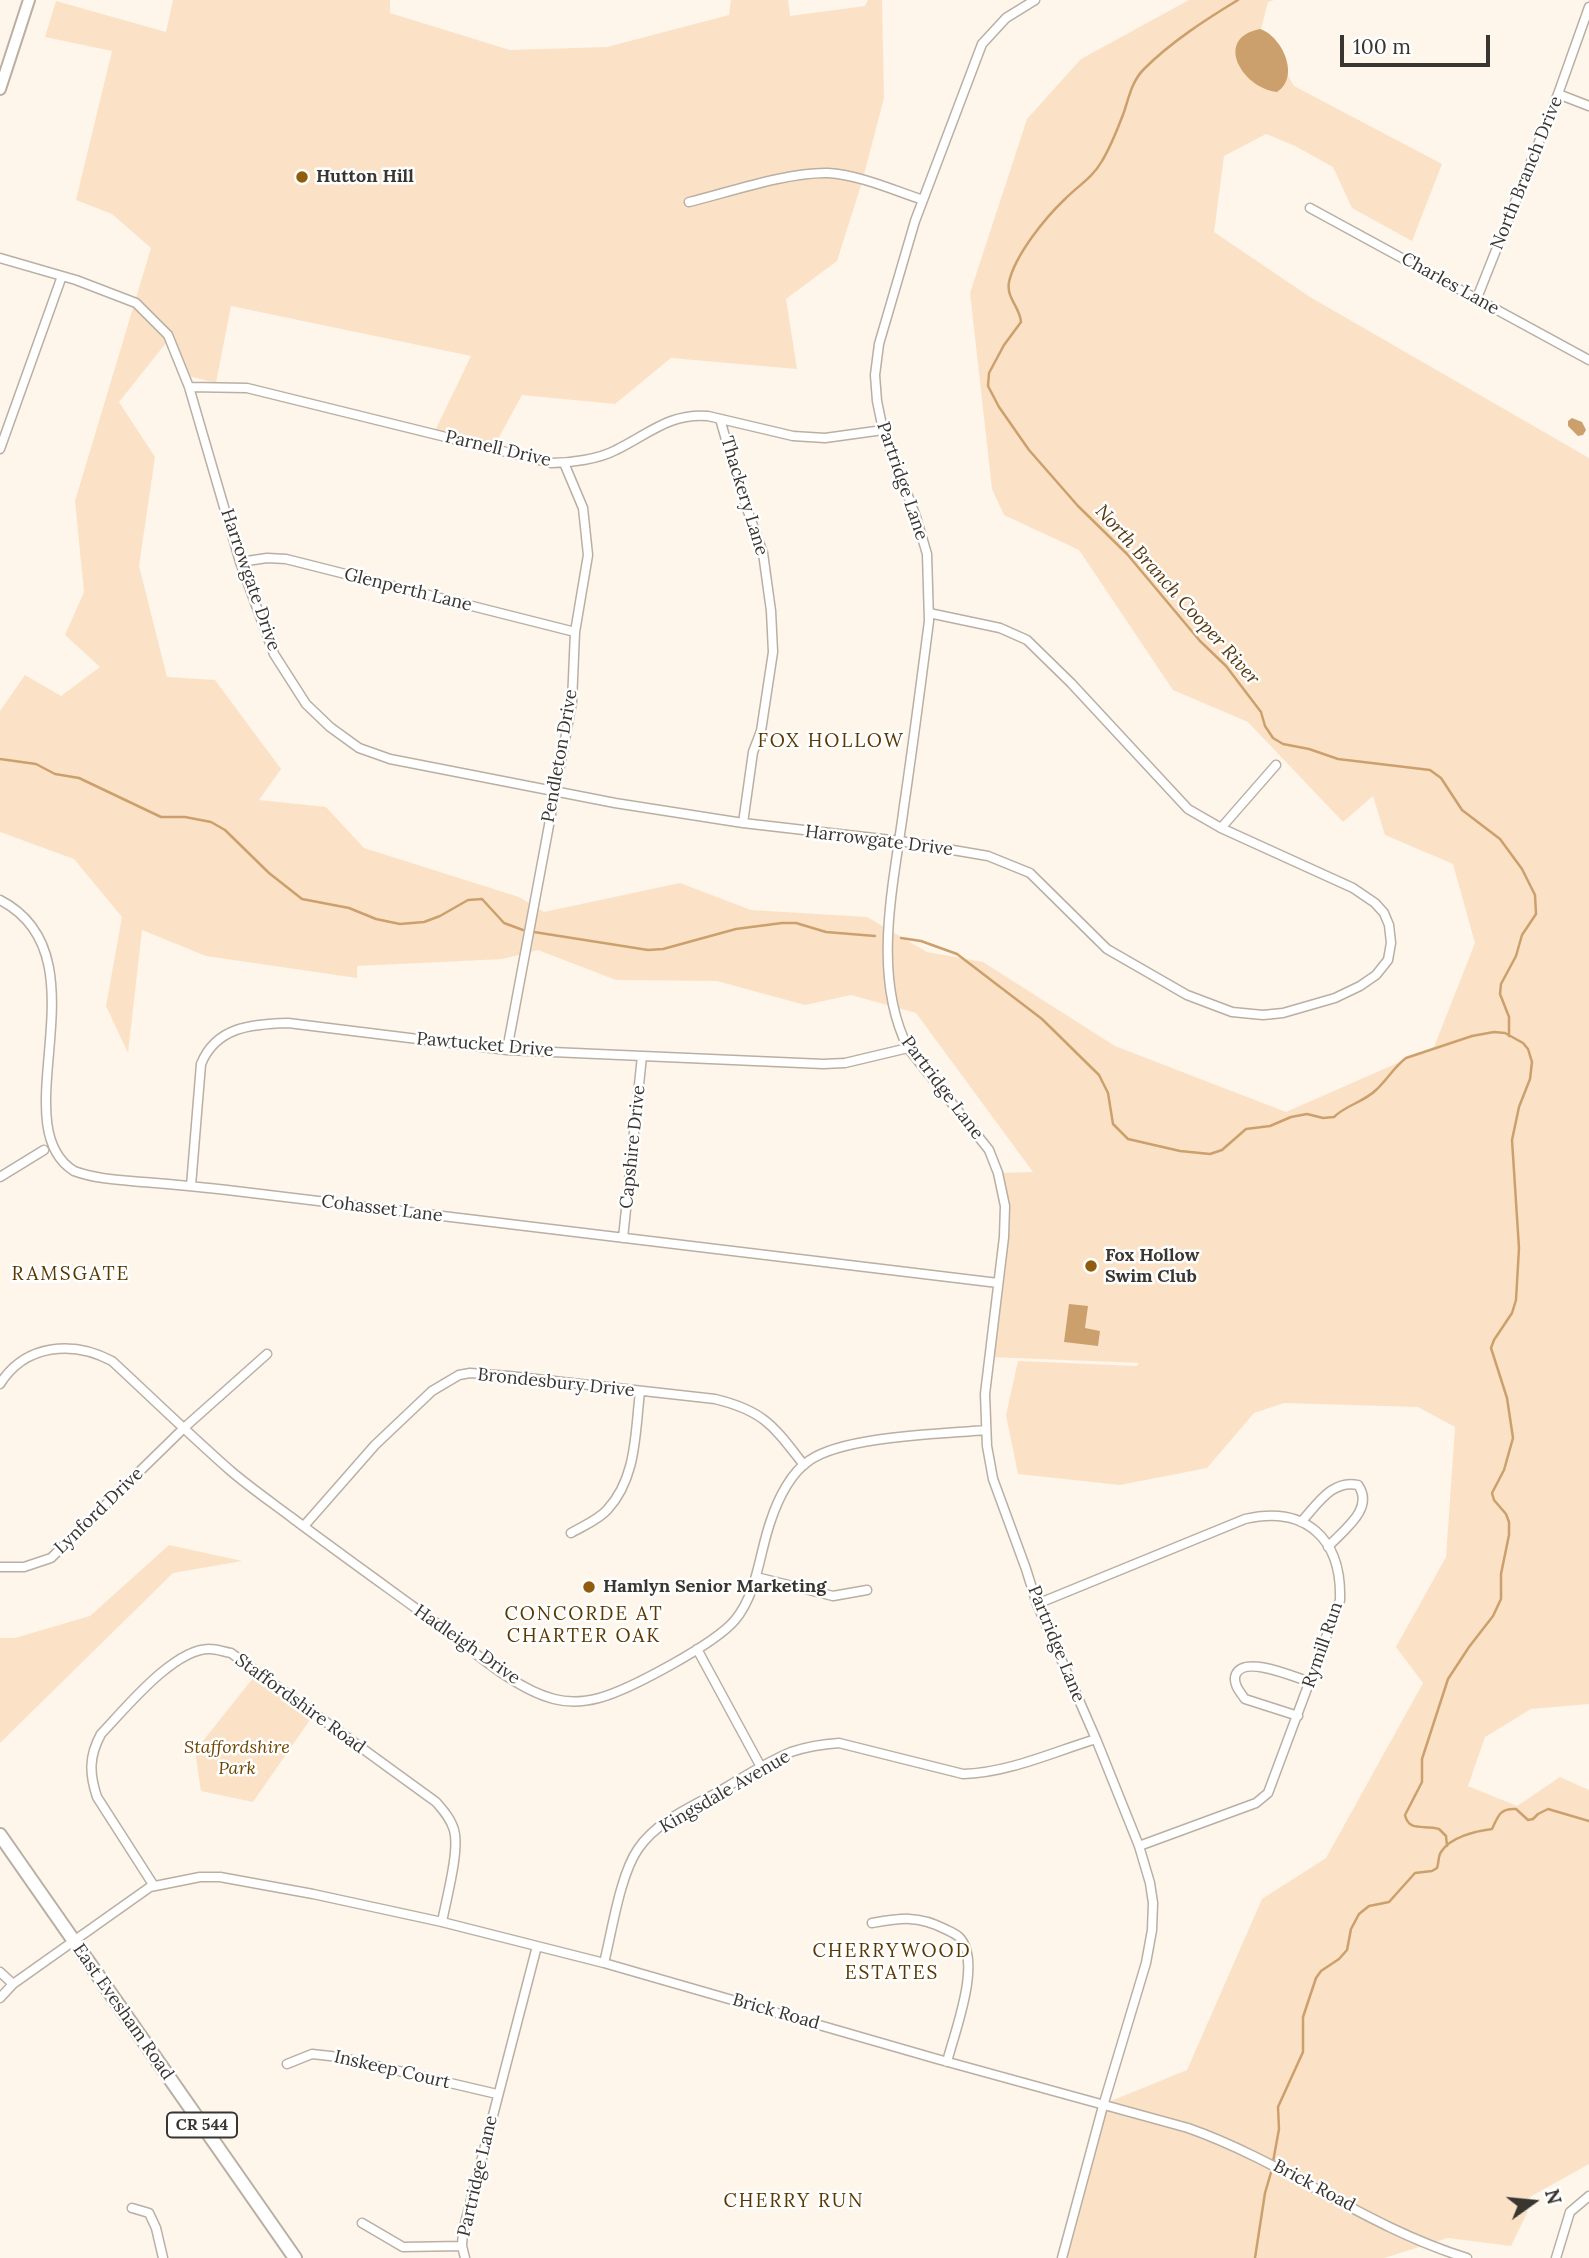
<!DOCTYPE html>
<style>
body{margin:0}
#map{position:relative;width:1589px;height:2258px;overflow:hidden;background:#fef5eb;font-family:Lora,serif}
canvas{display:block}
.north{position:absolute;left:1498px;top:2167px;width:70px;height:70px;-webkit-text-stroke:5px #fff;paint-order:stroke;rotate:75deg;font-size:19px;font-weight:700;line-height:28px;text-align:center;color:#393530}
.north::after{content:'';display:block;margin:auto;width:24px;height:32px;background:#393530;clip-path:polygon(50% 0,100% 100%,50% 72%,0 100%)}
.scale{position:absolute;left:1340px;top:35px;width:150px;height:32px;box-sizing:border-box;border:4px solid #393530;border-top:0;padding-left:9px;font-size:21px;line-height:24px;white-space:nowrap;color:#393530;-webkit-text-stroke:5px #fff;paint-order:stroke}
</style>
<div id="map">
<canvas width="1589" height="2258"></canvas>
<div class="north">N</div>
<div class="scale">100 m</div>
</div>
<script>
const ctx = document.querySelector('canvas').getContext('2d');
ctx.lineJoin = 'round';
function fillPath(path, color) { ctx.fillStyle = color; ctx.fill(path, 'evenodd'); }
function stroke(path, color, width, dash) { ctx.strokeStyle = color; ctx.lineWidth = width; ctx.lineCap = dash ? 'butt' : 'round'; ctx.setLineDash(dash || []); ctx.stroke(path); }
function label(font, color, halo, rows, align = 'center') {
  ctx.font = font + ' Lora,serif'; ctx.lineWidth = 5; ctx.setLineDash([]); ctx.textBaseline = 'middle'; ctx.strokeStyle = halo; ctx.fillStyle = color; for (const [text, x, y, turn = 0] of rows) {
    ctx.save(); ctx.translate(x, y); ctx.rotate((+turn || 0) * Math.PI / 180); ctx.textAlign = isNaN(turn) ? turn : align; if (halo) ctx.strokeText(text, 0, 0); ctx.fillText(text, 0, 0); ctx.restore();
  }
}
const green = new Path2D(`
 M173 0H390V13L510 50 607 47 729 15 731 0H788L790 16 865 6 868 0H882L884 98 862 182 837 261 786 299 797 369 671 358 615 404 522 395 492 450 433 435 471 356 231 306 216 383 185 375 170 338 119 402 155 457 139 566 167 677 215 680 281 769 259 800 326 807 364 848 519 897 544 912 680 883 751 910 867 917 927 952 983 962 1115 1046 1286 1112 1434 1047 1475 943 1453 864 1385 835 1373 796 1343 822 1248 722 1173 690 1079 550 1004 515 992 489 970 293 1027 119 1081 59 1189 0H1274L1268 2 1261 29 1294 86 1442 164 1412 241 1352 208 1333 167 1295 146 1266 134 1224 156 1214 232 1310 297 1589 458V1704L1531 1709 1485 1737 1468 1786 1517 1806 1560 1777 1589 1790V2164L1530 2197 1527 2213 1511 2246 1448 2238 1384 2258H1062L1106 2103 1187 2070 1262 1899 1326 1858 1423 1683 1396 1647 1446 1557 1455 1427 1418 1407 1284 1403 1254 1413 1207 1468 1120 1485 1018 1474 1006 1415 1018 1361 1137 1366 1139 1363 990 1357 1004 1237 998 1173 1033 1172 916 1013 851 995 805 1005 717 981 616 980 538 950 503 959 357 966V978L206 956 142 930 128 1053 106 1006 122 917 74 859 0 832V711L25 675 61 696 100 667 65 635 84 592 75 501 151 248 112 214 76 200 112 51 45 37 56 1 166 32Z
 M169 1545 242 1561 173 1573 0 1743V1638H15L90 1616Z
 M257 1673 314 1714 253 1802 201 1791 195 1751Z`);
const water = new Path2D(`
 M1260 29C1282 36 1301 77 1277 92 1242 88 1213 38 1260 29Z
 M1572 418 1582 422 1586 430 1583 435 1578 436 1568 426V421Z
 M1069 1304 1088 1306 1085 1328 1100 1331 1098 1346 1064 1342Z`);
const stream = new Path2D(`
 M1238 0C1205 20 1171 42 1144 69 1132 81 1129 97 1124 112 1118 128 1111 146 1102 161 1093 177 1078 186 1065 199 1045 218 1015 255 1009 282 1006 298 1020 307 1021 322L1004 345 989 373 988 386 999 407 1029 450 1078 506 1127 554 1200 641 1226 666 1261 712 1265 726 1273 738 1283 744 1309 749 1338 759 1430 770 1441 778 1462 810 1500 839 1522 869 1535 895 1536 914 1522 935 1516 956 1501 984 1500 994 1509 1017V1036
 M0 759 36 764 55 774 79 778 161 817H185L211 822 225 830 269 873 302 899 349 908 376 919 400 924 424 922 440 916 468 900 482 899 504 923 523 930
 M534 932 648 950 663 949 736 929 782 923H796L826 932 875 936
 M901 938 921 941 957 954 1042 1019 1099 1075 1108 1093 1113 1124 1128 1139 1180 1151 1210 1154 1222 1150 1246 1129 1270 1126 1291 1117 1307 1114 1323 1118 1334 1117C1346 1105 1364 1102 1376 1090 1387 1080 1394 1067 1406 1058L1472 1036 1494 1032 1505 1033 1523 1043 1528 1049 1532 1062 1530 1079 1519 1107 1512 1140 1519 1248 1516 1300 1512 1313 1494 1340 1491 1348 1507 1398 1513 1438 1504 1470 1492 1493 1494 1500 1506 1514 1509 1522V1535L1501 1574V1599L1493 1616 1469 1647 1448 1679 1422 1759V1782L1405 1815C1409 1833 1425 1824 1439 1829L1446 1836 1447 1846
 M1273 2162 1279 2129 1278 2107 1303 2052V2017L1316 1978 1321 1971 1339 1959 1347 1950 1351 1929 1359 1914 1369 1906 1389 1902 1415 1873 1432 1871 1437 1868C1439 1863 1438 1856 1441 1852 1450 1837 1476 1831 1492 1829 1498 1817 1499 1808 1516 1809L1528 1820 1533 1819 1538 1814 1548 1809 1589 1821
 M1255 2258 1265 2193 1272 2169`);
const street = new Path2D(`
 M1035 0 1006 18 982 44 915 221 879 344 875 375 877 401 883 430 916 517 927 554 929 621C921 683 913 745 904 806 894 884 871 974 908 1048L989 1150 998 1173 1005 1206 1004 1237 985 1394 987 1446 993 1479 1026 1569 1037 1604 1096 1739 1139 1846 1150 1883 1153 1903 1152 1930 1146 1963 1103 2106 1062 2258
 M1558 94 1589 106
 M689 202C730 192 787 172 828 173 860 175 893 190 923 200
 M1310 208 1589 360
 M0 258 76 280 136 303 168 335 189 387 240 562 274 654 306 704 330 727 359 748 390 759 615 803 743 823 900 841 988 856 1030 873 1107 949 1187 995 1232 1012 1263 1015 1283 1013 1335 998 1360 986 1376 975 1388 960 1391 943 1389 925 1384 913 1375 903 1353 888 1221 828 1188 809 1071 683 1027 640 1000 628 929 613
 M1477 298 1558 94 1589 7
 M189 387 247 388 551 463C571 463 599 459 616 450 649 434 669 413 708 416L793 436 825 438 883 430
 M720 419 742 495 763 553 771 611 773 652 761 731 753 752 743 823
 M0 449 62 276
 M240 562 267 558 286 559 575 632
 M1221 828 1276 765
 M0 900C109 956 0 1125 74 1171 96 1179 119 1180 142 1182 171 1184 199 1187 227 1190L998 1283
 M507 1050 572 702 575 632 588 555 583 508 564 463
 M0 1177 44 1150
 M191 1186 201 1064C216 1027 251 1024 288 1023L507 1050 823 1064 845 1063 908 1048
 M623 1238 642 1056
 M0 1384C25 1344 73 1340 112 1361 152 1398 191 1436 232 1472 251 1488 271 1502 291 1517 339 1553 388 1588 436 1623 470 1648 514 1689 554 1699 569 1703 584 1702 599 1698 629 1690 715 1644 735 1620 758 1592 759 1553 771 1520 778 1499 791 1472 810 1460 846 1436 941 1434 986 1430
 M1301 1522C1317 1505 1332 1479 1358 1485 1375 1509 1343 1530 1328 1547
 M304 1526 375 1445 432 1391 459 1375 470 1373 509 1376 715 1399C765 1411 774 1427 804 1465
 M571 1533C583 1526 598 1520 607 1510 637 1478 635 1432 640 1392
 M0 1567H24L51 1558 185 1427 267 1354
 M756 1577 833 1596 867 1590
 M1037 1604 1245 1519C1306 1505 1342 1539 1340 1600L1268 1793 1256 1803 1139 1846
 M697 1649 761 1767
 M1298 1716 1245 1699C1240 1692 1232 1683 1236 1674 1245 1655 1294 1677 1310 1682
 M154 1886 97 1797C89 1773 89 1756 101 1734 125 1709 174 1648 210 1649 217 1649 224 1652 231 1653L436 1802C443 1810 451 1819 454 1830 460 1850 446 1900 442 1922
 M872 1923C901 1918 918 1915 945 1929 949 1931 956 1934 959 1937 983 1961 954 2033 947 2062
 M604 1963C612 1931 620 1875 638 1849 657 1821 691 1807 720 1791 743 1777 767 1762 791 1752 806 1747 823 1744 839 1743L963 1774C1008 1773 1053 1752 1096 1739
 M0 1972 13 1984
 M0 1998 13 1984 150 1887 200 1877H220L313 1894 442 1922 604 1963 937 2059 1188 2128C1285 2162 1368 2228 1467 2258
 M287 2064 312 2054 339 2057 497 2094
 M132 2208 149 2213 156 2228 163 2258
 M362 2223 403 2247 462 2246
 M465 2258 462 2246 463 2231 537 1946
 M1556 2258 1570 2212 1589 2196`);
const secondary = new Path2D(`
 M0 89 29 0`);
const primary = new Path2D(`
 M0 1835 295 2258`);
const markers = [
 [302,177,7,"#905d0e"],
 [1091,1266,7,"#905d0e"],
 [589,1587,7,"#905d0e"]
];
const shields = [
 [202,2125,70]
];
const shieldNames = [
 ["CR 544",202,2125]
];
const streetNames = [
 ["North Branch Drive",1527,173,-68],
 ["Charles Lane",1450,284,29],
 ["Parnell Drive",498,449,13],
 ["Partridge Lane",902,481,71],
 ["Thackery Lane",744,496,73],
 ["Harrowgate Drive",250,580,71],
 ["Glenperth Lane",408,590,14],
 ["Pendleton Drive",560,756,-80],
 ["Harrowgate Drive",879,841,7],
 ["Pawtucket Drive",485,1045,5],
 ["Partridge Lane",942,1088,53],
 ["Capshire Drive",633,1147,-84],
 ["Cohasset Lane",382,1209,7],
 ["Brondesbury Drive",556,1383,6],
 ["Lynford Drive",99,1511,-44],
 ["Partridge Lane",1056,1644,68],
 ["Hadleigh Drive",467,1645,35],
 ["Rymill Run",1323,1645,-71],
 ["Staffordshire Road",300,1704,36],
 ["Kingsdale Avenue",725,1792,-30],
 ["East Evesham Road",123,2012,55],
 ["Brick Road",776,2012,16],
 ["Inskeep Court",392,2070,13],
 ["Partridge Lane",478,2176,-77],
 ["Brick Road",1314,2186,28]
];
const poiNames = [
 ["Hutton Hill",316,177],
 ["Fox Hollow",1105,1256],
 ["Swim Club",1105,1277],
 ["Hamlyn Senior Marketing",603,1587]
];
const parkNames = [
 ["Staffordshire",237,1748],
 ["Park",237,1769]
];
const waterNames = [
 ["North Branch Cooper River",1177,595,48]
];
const neighbourhoodNames = [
 ["FOX HOLLOW",831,742],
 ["RAMSGATE",71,1275],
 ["CONCORDE AT",584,1615],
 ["CHARTER OAK",584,1637],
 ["CHERRYWOOD",892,1952],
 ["ESTATES",892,1974],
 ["CHERRY RUN",794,2202]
];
fillPath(green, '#fbe2c6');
fillPath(water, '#cca06c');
stroke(stream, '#cca06c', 2.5);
stroke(street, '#baafa3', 11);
stroke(secondary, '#baafa3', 14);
stroke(primary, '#baafa3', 16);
stroke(street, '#fff', 8);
stroke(secondary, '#fff', 10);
stroke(primary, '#fff', 12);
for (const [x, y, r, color] of markers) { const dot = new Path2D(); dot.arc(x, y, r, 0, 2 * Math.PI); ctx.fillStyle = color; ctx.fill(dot); stroke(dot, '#fff', 2.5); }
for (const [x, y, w] of shields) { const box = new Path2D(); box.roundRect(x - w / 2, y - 12.5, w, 25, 5); ctx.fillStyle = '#fff'; ctx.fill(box); stroke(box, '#393530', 2); }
label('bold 16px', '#393530', null, shieldNames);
label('18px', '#393530', '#fff', streetNames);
label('bold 18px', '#393530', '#fff', poiNames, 'left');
label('italic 18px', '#714703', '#fff', parkNames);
label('italic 19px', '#573910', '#fff', waterNames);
ctx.letterSpacing = '2px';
label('19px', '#5b3801', '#fff', neighbourhoodNames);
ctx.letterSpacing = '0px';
</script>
